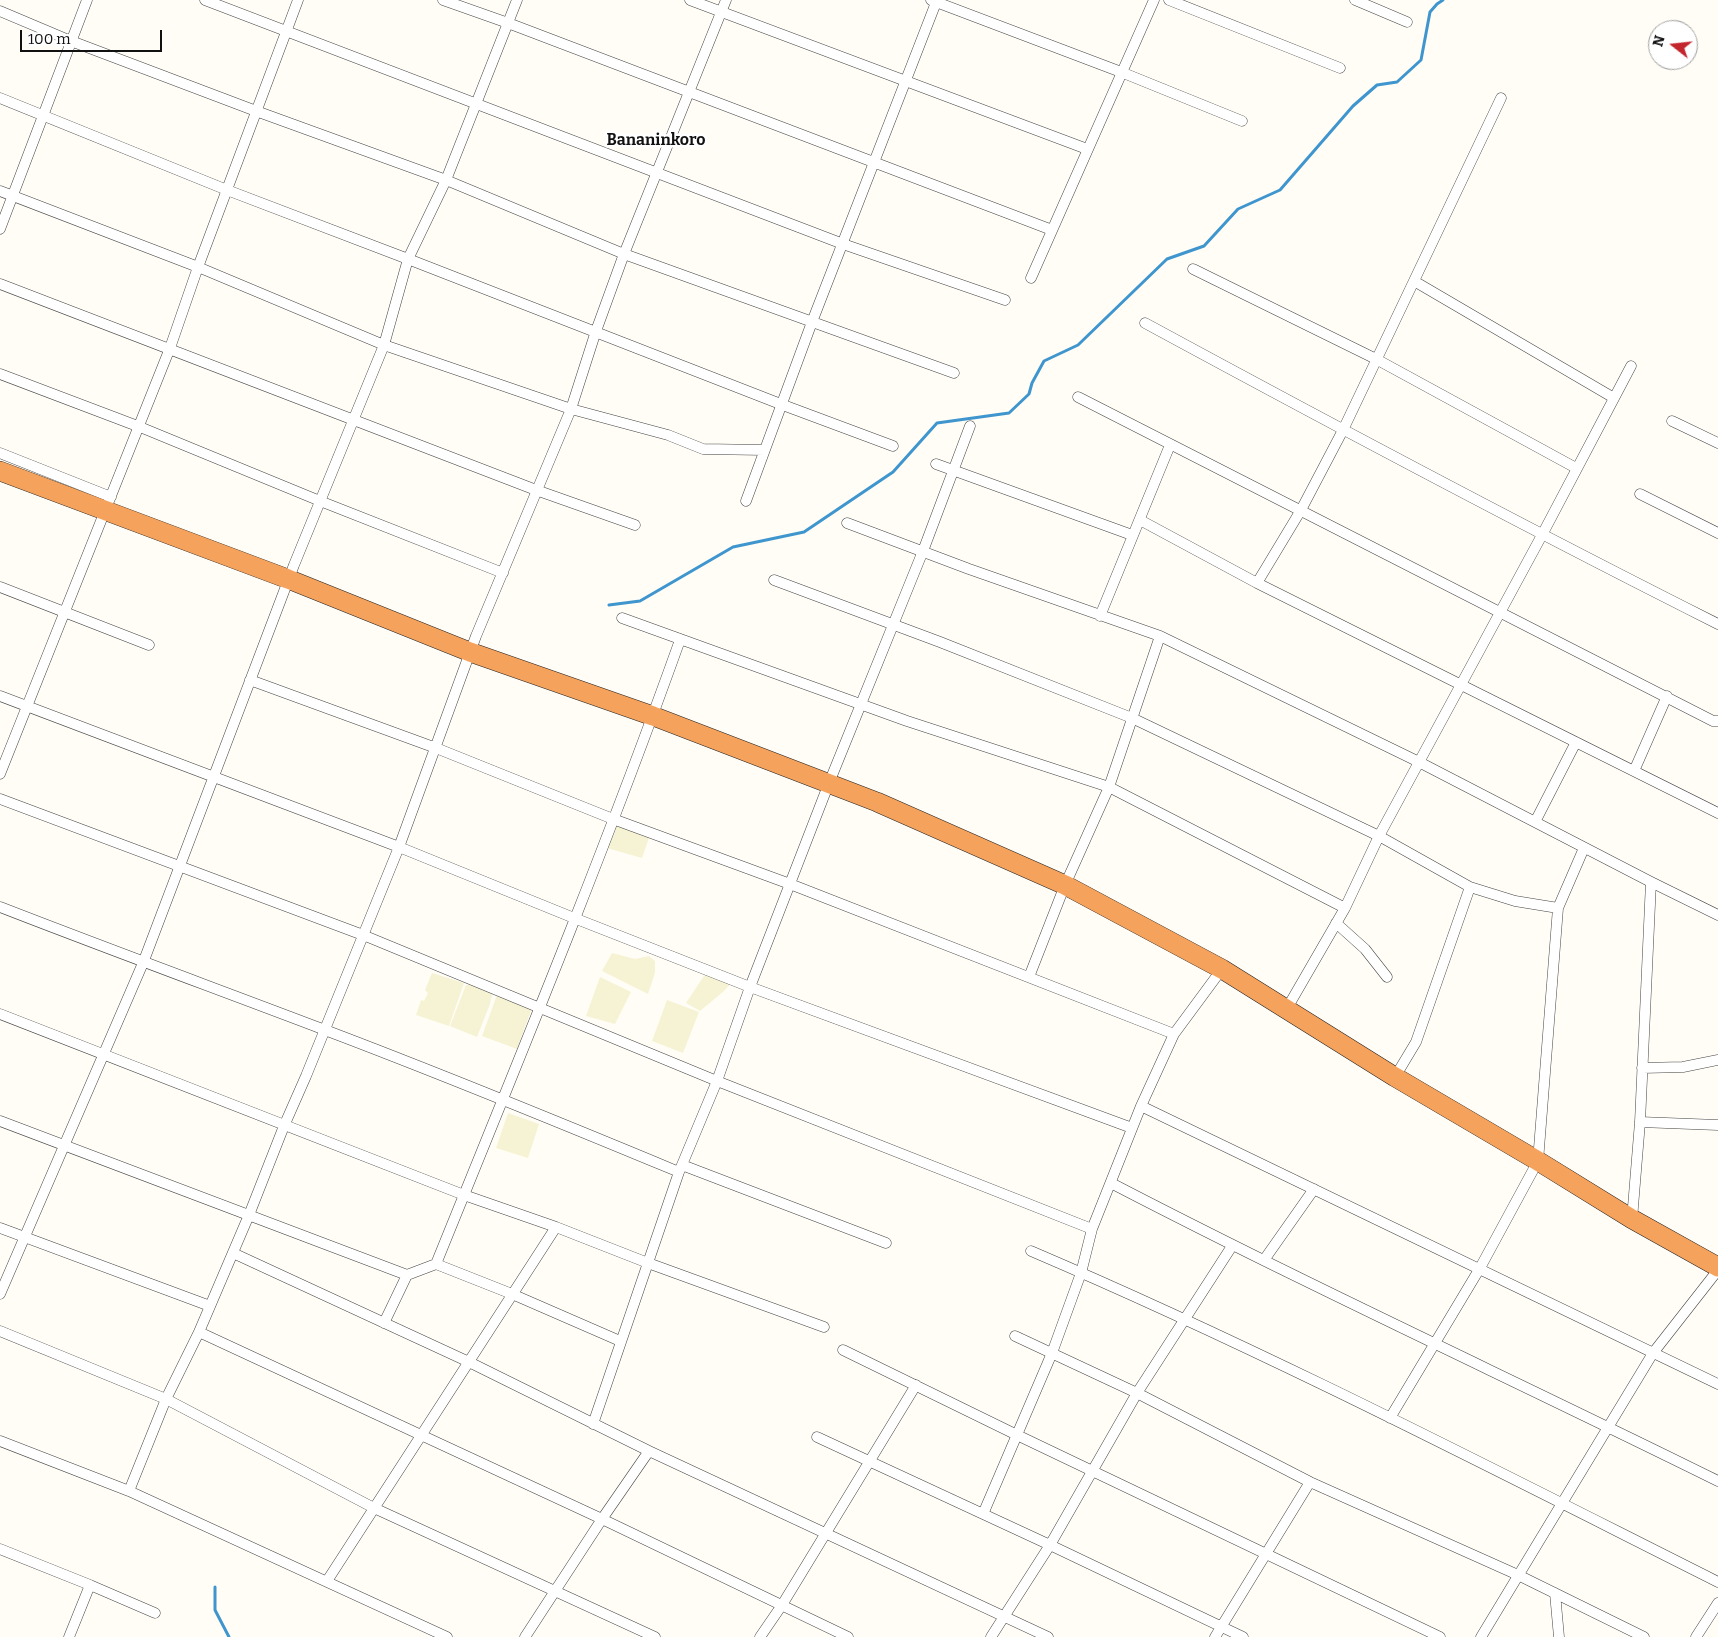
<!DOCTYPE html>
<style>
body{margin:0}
#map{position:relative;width:1718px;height:1637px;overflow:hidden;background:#fffdf5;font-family:Bitter,serif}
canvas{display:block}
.north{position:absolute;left:1648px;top:20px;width:50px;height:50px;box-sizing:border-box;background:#fff;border:1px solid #a0a0a0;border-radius:50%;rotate:286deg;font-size:14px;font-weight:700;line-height:20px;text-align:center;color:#111}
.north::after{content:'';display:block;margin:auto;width:18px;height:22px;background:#c4262e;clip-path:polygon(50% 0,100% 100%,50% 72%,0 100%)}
.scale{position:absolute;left:20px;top:30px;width:142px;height:22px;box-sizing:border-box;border:2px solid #111;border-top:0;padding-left:6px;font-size:15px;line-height:18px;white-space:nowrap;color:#111;-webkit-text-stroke:4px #fff;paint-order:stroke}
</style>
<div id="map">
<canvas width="1718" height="1637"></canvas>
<div class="north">N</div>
<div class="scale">100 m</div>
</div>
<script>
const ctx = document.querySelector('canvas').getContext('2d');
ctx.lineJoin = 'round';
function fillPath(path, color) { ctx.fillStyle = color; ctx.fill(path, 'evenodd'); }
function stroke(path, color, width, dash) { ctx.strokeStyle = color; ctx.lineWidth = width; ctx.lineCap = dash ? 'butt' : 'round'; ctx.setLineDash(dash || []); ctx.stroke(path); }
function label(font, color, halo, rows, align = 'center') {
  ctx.font = font + ' Bitter,serif'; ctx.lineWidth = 5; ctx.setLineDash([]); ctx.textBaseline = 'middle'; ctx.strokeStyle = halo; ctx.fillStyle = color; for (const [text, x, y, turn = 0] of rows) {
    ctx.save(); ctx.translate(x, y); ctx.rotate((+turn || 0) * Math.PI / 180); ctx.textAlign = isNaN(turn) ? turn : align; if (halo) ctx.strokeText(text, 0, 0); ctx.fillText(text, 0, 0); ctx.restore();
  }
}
const farmland = new Path2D(`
 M616 823 650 835 642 858 607 848Z
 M612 953 635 959 649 956 655 961V973L648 994 602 971Z
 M432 973 464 983 449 1026 416 1015 421 1000 424 1001 428 993 425 990Z
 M706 973 732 982 724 991 700 1011 686 1003Z
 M600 977 631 992 615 1024 586 1016Z
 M466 985H480L493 991 490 1004 477 1037 450 1026Z
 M497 995 532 1008 517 1049 482 1036Z
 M667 1000 699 1012 683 1053 652 1041Z
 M508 1113 539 1124 528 1158 496 1148Z`);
const stream = new Path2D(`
 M609 605 640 601 733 547 804 532 893 472 937 423 1009 413 1029 394 1032 383 1044 361 1078 345 1167 259 1204 246 1238 209 1280 190 1353 106 1377 85 1397 82 1421 60 1430 12 1437 4 1443 0
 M215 1587V1610L229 1637`);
const street = new Path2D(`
 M205 0 843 244 1005 300
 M443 0 508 23 1052 230
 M690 0 1087 149
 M931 0 1121 72 1242 121
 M1169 0 1340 68
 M1355 0 1407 22
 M0 11 71 41 256 111 446 180 624 254 954 373
 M0 98 227 190 408 259 783 405 893 446
 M0 191 198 267 384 345 571 409 668 435 703 449 764 450
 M0 229 87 0
 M1193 269 1376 359 1576 468
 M1031 278 1154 0
 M1414 281 1614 398
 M0 284 536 490 635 525
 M1145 323C1335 426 1525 527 1718 624
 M0 374 140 427 320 501 503 573
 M1078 397 1713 721H1718
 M1672 421 1718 443
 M0 453 111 497
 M936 464 1132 535
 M1640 494 1718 533
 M746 501 812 322 937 0
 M1140 520 1257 583 1718 813
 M847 523 969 569 1160 636 1419 762 1651 882 1718 915
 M774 580 940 642 1132 718 1379 836 1470 887 1515 901 1558 908
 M1257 583 1301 510 1343 430 1501 98
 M0 587 149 645
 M1100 616 1170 445
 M622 618 907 721 1109 787 1345 908
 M250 680 436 748 613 819 790 884 1174 1034
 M0 696 399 847 574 918 750 987 1132 1128
 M1634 771 1667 696
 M0 774 170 348 198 267 298 0
 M0 799 363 935 717 1081 1092 1229
 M1535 822 1576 742
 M0 907C108 949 217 989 325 1030 444 1075 561 1123 679 1172
 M1336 923 1365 949 1387 977
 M1029 977 1065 885 1109 787 1160 636
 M1286 1010 1345 908 1379 836 1542 535 1631 366
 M0 1014 464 1195 556 1227 648 1263 824 1327
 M1642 1068 1683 1067 1718 1060
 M1395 1077 1416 1042 1470 887
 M1141 1106 1718 1384
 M0 1121 407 1275
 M1640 1122 1718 1125
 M682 1165 886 1243
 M1111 1183C1311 1287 1516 1381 1718 1481
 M1632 1219 1640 1122 1651 882
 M0 1228 210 1306
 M1031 1251C1265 1351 1491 1468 1718 1582
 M233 1253 469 1362 649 1451 1048 1637
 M1264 1260 1314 1189
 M436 1264C520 1057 605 850 680 640
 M0 1294 143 963 294 565 384 345 408 259 446 180 517 0
 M384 1323 407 1275 436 1264 512 1294 620 1341
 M0 1331 166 1399 374 1508 655 1637
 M199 1332 602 1519 848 1637
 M1015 1336 1137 1393 1310 1482 1518 1575 1644 1637
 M843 1350 1017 1435 1440 1637
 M1390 1418 1480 1268 1538 1161 1558 908 1584 848
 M593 1424 679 1172 717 1081 750 987 829 783 923 551 970 426
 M817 1437 1050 1545 1243 1637
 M0 1441 129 1491 447 1637
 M129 1491 166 1399 199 1332 249 1215 284 1126 306 1076 399 847 476 636 571 409 596 331 624 254 726 0
 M983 1514 1052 1353 1081 1273 1092 1229 1141 1106 1174 1034 1222 969
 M0 1549 90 1585 155 1613
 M327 1581 556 1227
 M1555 1593 1559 1637
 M69 1637 90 1585
 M525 1637 602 1519 649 1451
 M760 1637 782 1605 916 1385
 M991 1637 1050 1545 1137 1393 1232 1246
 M1215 1637 1310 1482
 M1481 1637 1653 1353 1718 1270
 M1696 1637 1718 1603`);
const highway = new Path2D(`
 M0 471 288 579 470 652 653 716 877 802 1065 885 1222 969 1395 1077 1538 1161 1632 1219 1718 1267`);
const quarterNames = [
 ["Bananinkoro",656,141]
];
fillPath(farmland, '#f6f3d4');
stroke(stream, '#3f96cf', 3);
stroke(street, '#444', 11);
stroke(highway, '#222', 20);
stroke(street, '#fff', 10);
stroke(highway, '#f5a25d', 19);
label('bold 16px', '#111', '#fff', quarterNames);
</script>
